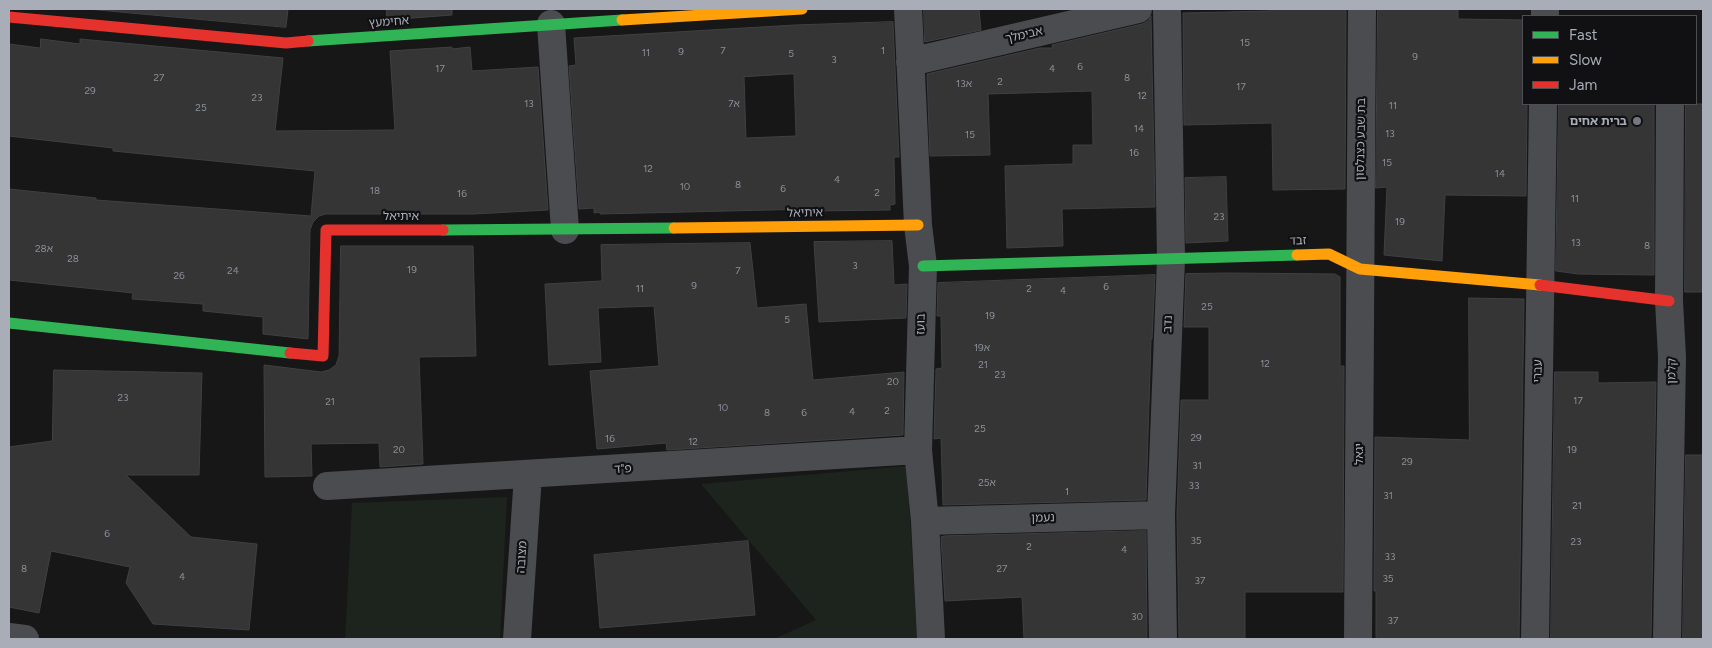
<!DOCTYPE html>
<meta charset="utf-8">
<style>
body{margin:0}
#map{position:relative;width:1712px;height:648px;overflow:hidden;background:#171717;font-family:Figtree,sans-serif}
canvas{display:block}
.frame{position:absolute;inset:0;border:10px solid #a8adb8;pointer-events:none}
.legend{position:absolute;left:1522px;top:15px;width:175px;height:90px;box-sizing:border-box;background:#111113;border:1px solid #4d4f55;margin:0;padding:6px 9px;list-style:none;font-size:15px;color:#a8adb8}
.legend li{display:flex;align-items:center;gap:10px;height:25px}
.legend b{width:25px;border:1px solid #4d4f55}
</style>
<div id="map">
<canvas width="1712" height="648"></canvas>
<div class="frame"></div>
<ul class="legend">
<li><b style="height:6px;background:#30b455"></b>Fast</li>
<li><b style="height:6px;background:#ff9f0a"></b>Slow</li>
<li><b style="height:6px;background:#e5322d"></b>Jam</li>
</ul>
</div>
<script>
const ctx = document.querySelector('canvas').getContext('2d');
ctx.lineJoin = 'round';
function fillPath(path, color) { ctx.fillStyle = color; ctx.fill(path, 'evenodd'); }
function stroke(path, color, width, dash) { ctx.strokeStyle = color; ctx.lineWidth = width; ctx.lineCap = dash ? 'butt' : 'round'; ctx.setLineDash(dash || []); ctx.stroke(path); }
function label(font, color, halo, rows, align = 'center') {
  ctx.font = font + ' Figtree,"Noto Sans Hebrew",sans-serif'; ctx.lineWidth = 4.5; ctx.setLineDash([]); ctx.textBaseline = 'middle'; ctx.strokeStyle = halo; ctx.fillStyle = color; for (const [text, x, y, turn = 0] of rows) {
    ctx.save(); ctx.translate(x, y); ctx.rotate((+turn || 0) * Math.PI / 180); ctx.textAlign = isNaN(turn) ? turn : align; if (halo) ctx.strokeText(text, 0, 0); ctx.fillText(text, 0, 0); ctx.restore();
  }
}
const green = new Path2D(`
 M907 466 917 639H774L816 620 701 484Z
 M507 497 500 639H345L352 503Z`);
const building = new Path2D(`
 M88 9H288L286 27Z
 M387 9H452V15L387 20Z
 M924 9H979L981 30 925 42Z
 M1269 9H1346L1345 189 1273 190 1272 123 1184 125 1183 13 1269 11Z
 M1378 9H1458V19L1523 20V104H1527L1526 196 1445 195 1442 261 1384 255 1387 187 1376 188Z
 M1151 16 1155 207 1062 209 1063 246 1007 248 1005 166 1073 164V145H1093L1092 91 988 94 990 155 930 156 927 74 1040 48H1053L1052 45 1142 24 1148 21Z
 M893 22 899 157H894L895 204 890 205V210L812 211V209L600 214V212L594 213V208L579 209 569 66 576 65 574 38 795 25ZM794 74 796 136 746 138 744 77Z
 M41 39 80 44V39L283 58 275 131 395 130 390 51 452 47V49L470 47 472 71 538 67 548 210 474 214H326L319 216 313 222 310 230 308 339 263 334V317L203 311V304L132 299 133 293 9 280V189L96 198V200L311 216 315 171 113 151V148L9 136V44L40 48Z
 M1559 104H1654V275L1578 274 1556 271Z
 M1686 104H1703V292H1685Z
 M1226 177 1228 241 1186 243 1185 178Z
 M892 241 894 285 907 284 906 318 819 322 814 242Z
 M750 243 757 308 806 304 813 380 904 372 903 435 667 450 666 443 597 449 590 371 659 366 654 306 598 308 601 362 549 365 545 284 602 281 601 245Z
 M341 246H473L476 356 419 357 423 464 380 467 379 443 311 444 312 476 265 477 264 365 321 372 329 370 336 365 339 356Z
 M1228 273 1335 274 1340 277V366H1344L1343 592H1245V639H1179L1177 515 1181 400H1209V327H1184L1186 274Z
 M1155 275 1152 339H1151L1146 500 943 505 941 438 934 439 936 369 942 368 941 316H937L938 283Z
 M1469 298 1524 299 1519 639H1376V591H1374L1375 437 1469 440Z
 M54 370 202 373 199 475H126L191 537 257 544 249 630 153 624 126 583 130 567 51 551 39 613 9 607V447L52 441Z
 M1555 372H1598V383L1656 382 1651 639H1551Z
 M1686 455H1703V639H1683Z
 M1146 531 1147 639H1024L1022 597 945 601 941 537 944 536Z
 M748 541 755 615 600 628 594 555Z`);
const street = new Path2D(`
 M908 9 918 225 923 266 918 450 925 521 931 639
 M1545 16V9
 M551 24 565 230
 M910 62 1138 9
 M327 486 918 450
 M925 521 1161 515
 M9 637 25 639
 M517 639 528 475
 M1163 639 1161 515 1171 259 1167 9
 M1358 639 1362 9
 M1535 639 1543 104
 M1667 639 1672 357 1669 301 1670 104`);
const fast = new Path2D(`
 M308 41 622 20
 M443 230 674 228
 M923 266 1297 255
 M9 323 290 353`);
const slow = new Path2D(`
 M622 20 802 9
 M674 228 918 225
 M1297 255 1329 254 1360 269 1540 285`);
const jam = new Path2D(`
 M9 17 286 43 308 41
 M1540 285 1669 301
 M290 353 323 356 326 230H443`);
const markers = [
 [1637,121,5,"#757880"]
];
const numberNames = [
 ["15",1245,43],
 ["7",723,51],
 ["1",883,51],
 ["9",681,52],
 ["11",646,53],
 ["5",791,54],
 ["9",1415,57],
 ["3",834,60],
 ["6",1080,67],
 ["17",440,69],
 ["4",1052,69],
 ["27",159,78],
 ["8",1127,78],
 ["2",1000,82],
 ["13א",964,84],
 ["17",1241,87],
 ["29",90,91],
 ["12",1142,96],
 ["23",257,98],
 ["13",529,104],
 ["7א",734,104],
 ["11",1393,106],
 ["25",201,108],
 ["14",1139,129],
 ["13",1390,134],
 ["15",970,135],
 ["16",1134,153],
 ["15",1387,163],
 ["12",648,169],
 ["14",1500,174],
 ["4",837,180],
 ["8",738,185],
 ["10",685,187],
 ["6",783,189],
 ["18",375,191],
 ["2",877,193],
 ["16",462,194],
 ["11",1575,199],
 ["23",1219,217],
 ["19",1400,222],
 ["13",1576,243],
 ["8",1647,246],
 ["28א",44,249],
 ["28",73,259],
 ["3",855,266],
 ["19",412,270],
 ["24",233,271],
 ["7",738,271],
 ["26",179,276],
 ["9",694,286],
 ["6",1106,287],
 ["11",640,289],
 ["2",1029,289],
 ["4",1063,291],
 ["25",1207,307],
 ["19",990,316],
 ["5",787,320],
 ["19א",982,348],
 ["12",1265,364],
 ["21",983,365],
 ["23",1000,375],
 ["20",893,382],
 ["23",123,398],
 ["17",1578,401],
 ["21",330,402],
 ["10",723,408],
 ["2",887,411],
 ["4",852,412],
 ["8",767,413],
 ["6",804,413],
 ["25",980,429],
 ["29",1196,438],
 ["16",610,439],
 ["12",693,442],
 ["20",399,450],
 ["19",1572,450],
 ["29",1407,462],
 ["31",1197,466],
 ["25א",987,483],
 ["33",1194,486],
 ["1",1067,492],
 ["31",1388,496],
 ["21",1577,506],
 ["6",107,534],
 ["35",1196,541],
 ["23",1576,542],
 ["2",1029,547],
 ["4",1124,550],
 ["33",1390,557],
 ["8",24,569],
 ["27",1002,569],
 ["4",182,577],
 ["35",1388,579],
 ["37",1200,581],
 ["30",1137,617],
 ["37",1393,621]
];
const streetNames = [
 ["אחימעץ",389,22,-4],
 ["אבימלך",1024,35,-13],
 ["בת שבע כצנלסון",1361,139,-89],
 ["איתיאל",805,213,-1],
 ["איתיאל",401,216],
 ["זבד",1298,241,-2],
 ["בועז",921,324,-89],
 ["נדב",1168,324,-88],
 ["עברי",1538,371,-89],
 ["קלמן",1672,371,-89],
 ["יגאל",1359,454,-90],
 ["פ\"ד",623,469,-4],
 ["נעמן",1043,518,-1],
 ["מצובה",522,557,-86]
];
const poiNames = [
 ["ברית אחים",1627,121]
];
fillPath(green, '#1d241e');
fillPath(building, '#353536');
stroke(building, '#3f4043', 1);
stroke(street, '#4b4c50', 28);
stroke(fast, '#30b455', 11);
stroke(slow, '#ff9f0a', 11);
stroke(jam, '#e5322d', 11);
for (const [x, y, r, color] of markers) { const dot = new Path2D(); dot.arc(x, y, r, 0, 2 * Math.PI); ctx.fillStyle = color; ctx.fill(dot); stroke(dot, '#111113', 2); }
label('10px', '#8b8f98', null, numberNames);
label('12px', '#a8adb8', '#111113', streetNames);
label('bold 12px', '#a8adb8', '#111113', poiNames, 'right');
</script>
